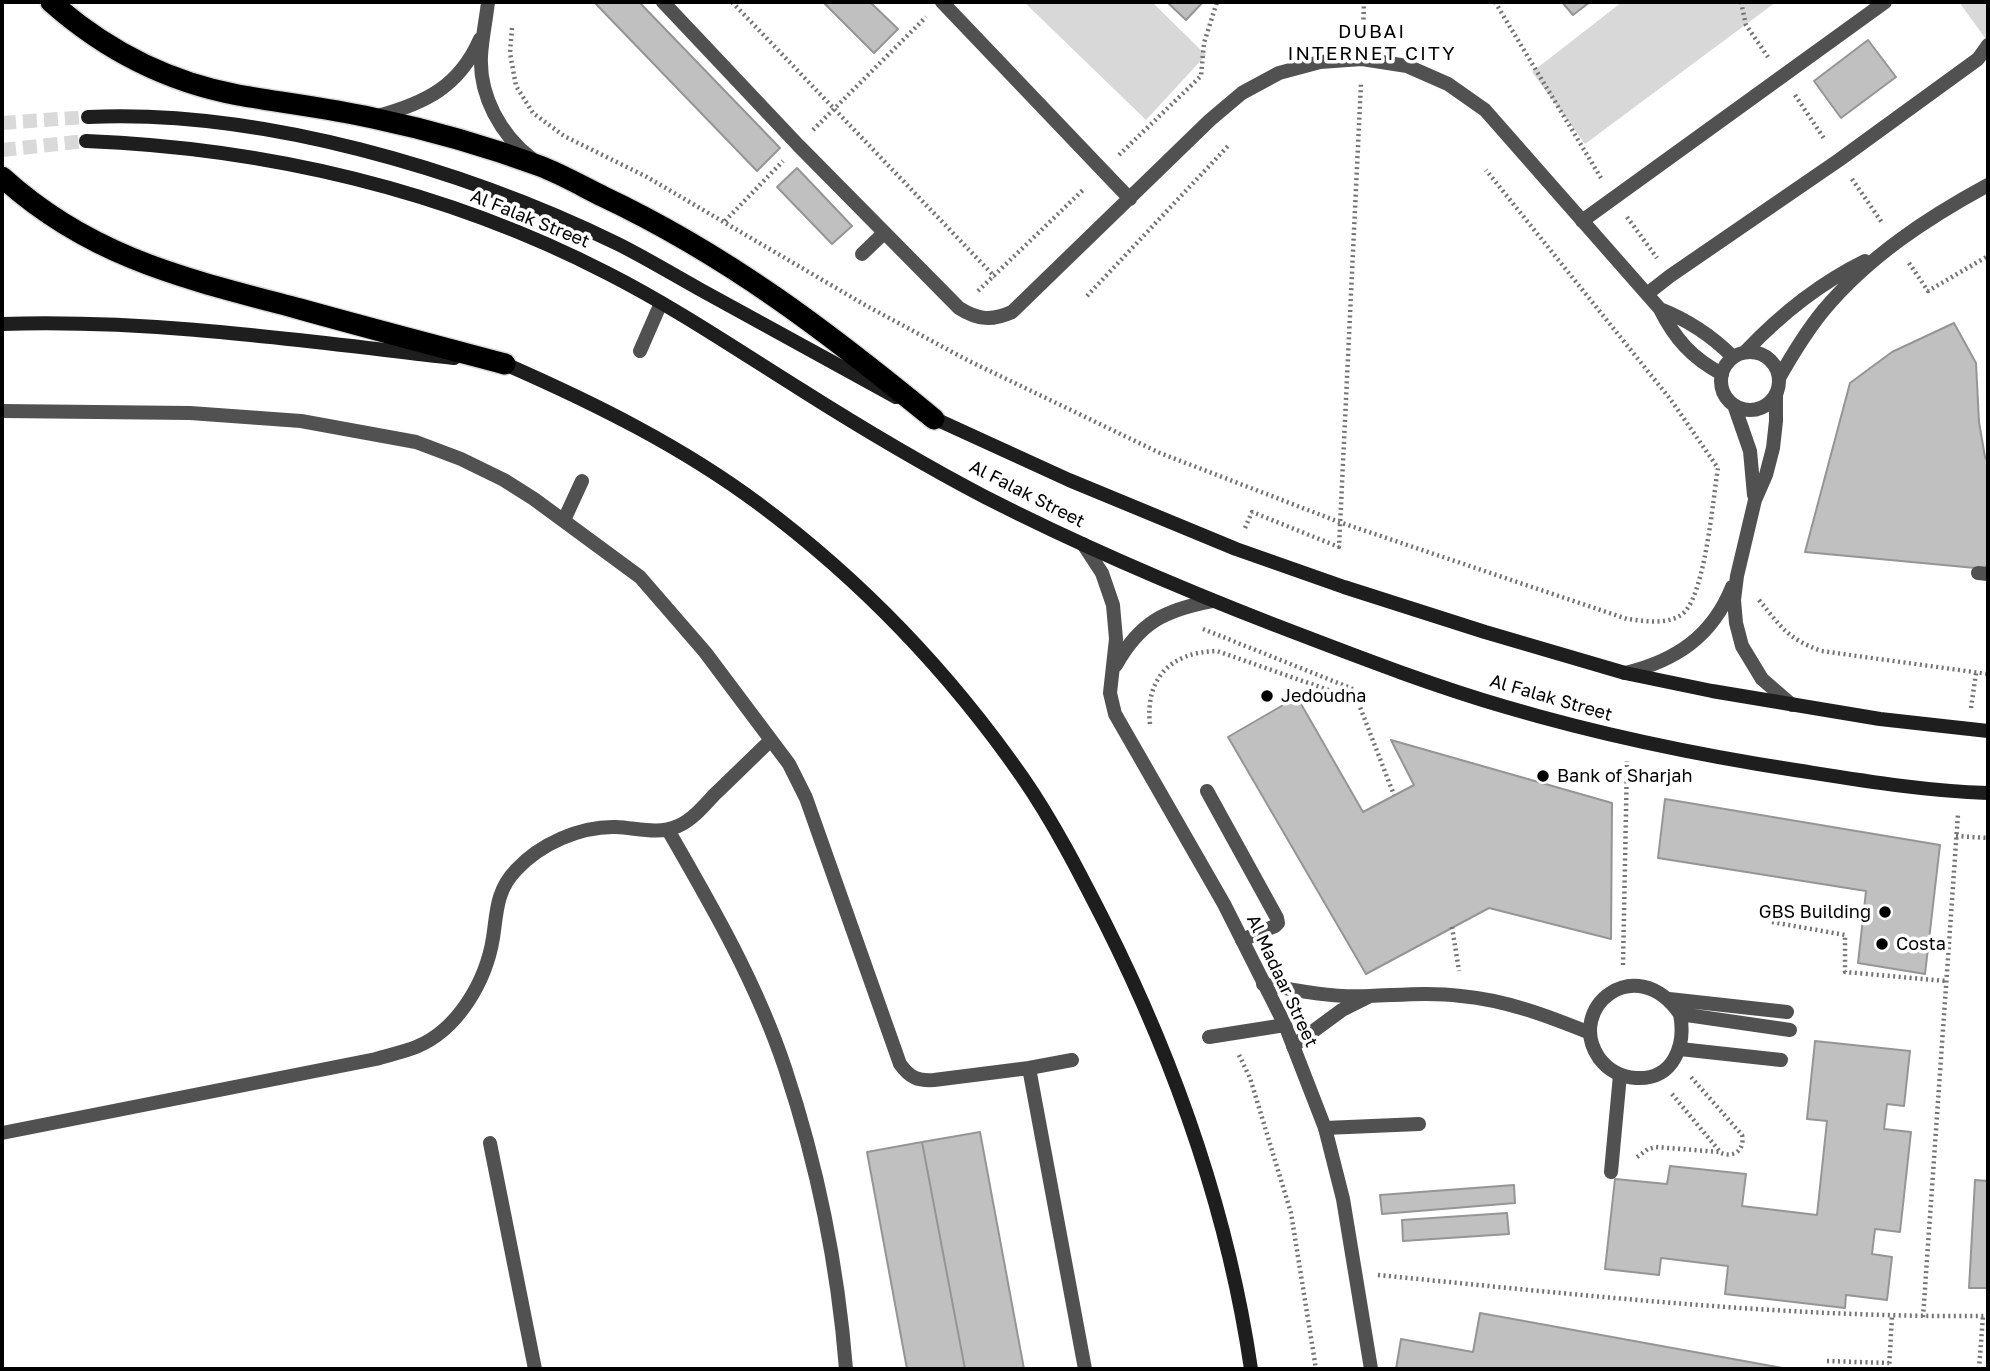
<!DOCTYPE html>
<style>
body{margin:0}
#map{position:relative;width:1990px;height:1371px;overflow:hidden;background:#fff;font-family:"Golos Text",sans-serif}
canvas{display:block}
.frame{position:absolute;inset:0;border:4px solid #000;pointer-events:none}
</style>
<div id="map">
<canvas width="1990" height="1371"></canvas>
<div class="frame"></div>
</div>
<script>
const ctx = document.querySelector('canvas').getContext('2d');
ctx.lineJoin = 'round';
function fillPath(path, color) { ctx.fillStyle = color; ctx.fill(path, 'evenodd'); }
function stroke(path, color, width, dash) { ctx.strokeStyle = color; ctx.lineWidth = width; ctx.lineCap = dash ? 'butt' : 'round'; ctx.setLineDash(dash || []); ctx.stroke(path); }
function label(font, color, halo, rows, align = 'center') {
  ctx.font = font + ' "Golos Text",sans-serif'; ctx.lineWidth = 7; ctx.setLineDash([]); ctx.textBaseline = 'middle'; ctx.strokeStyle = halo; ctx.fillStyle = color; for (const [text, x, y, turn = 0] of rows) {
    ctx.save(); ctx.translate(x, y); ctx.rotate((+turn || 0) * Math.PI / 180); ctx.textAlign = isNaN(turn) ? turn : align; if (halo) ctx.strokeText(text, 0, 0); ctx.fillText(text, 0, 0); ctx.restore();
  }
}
const green = new Path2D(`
 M1024 2H1152L1206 55 1146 120Z
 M1622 2H1776L1585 144 1532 72Z
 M1959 2H1988V42Z`);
const building = new Path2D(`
 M594 2H639L780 148 757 171Z
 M823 2H870L898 29 874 53Z
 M1167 2H1203L1186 20Z
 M1562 2H1590L1573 15Z
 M1868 40 1896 77 1841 118 1814 81Z
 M797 168 852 226 832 244 777 187Z
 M1954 323 1976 363 1979 422 1985 457 1988 462V560L1986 569 1805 552 1850 383 1892 352Z
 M1297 697 1363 812 1414 785 1391 740 1612 803 1611 939 1489 908 1366 974 1228 737Z
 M1665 799 1940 845 1925 974 1858 963 1866 891 1658 858Z
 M1815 1041 1910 1051 1904 1106 1887 1104 1884 1129 1911 1132 1900 1232 1875 1229 1872 1254 1892 1257 1887 1300 1846 1295 1845 1308 1725 1294 1728 1266 1661 1258 1659 1275 1605 1269 1615 1179 1667 1184 1670 1166 1746 1174 1742 1206 1817 1215 1827 1121 1807 1119Z
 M980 1132 1024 1369H965L922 1142Z
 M922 1142 965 1369H907L867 1152Z
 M1975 1180 1988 1181V1288H1969Z
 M1514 1185 1515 1203 1382 1214 1380 1195Z
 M1507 1213 1509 1234 1403 1241 1402 1220Z
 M1480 1313 1788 1369H1396L1401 1339 1473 1352Z`);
const secondaryTunnel = new Path2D(`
 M2 123 88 117
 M2 150 86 141`);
const path = new Path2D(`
 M732 2 995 277
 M1495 2 1601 178
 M1741 2 1746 25 1768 57
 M512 28 510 53 516 86 533 113 564 136 647 177 865 305 969 361 1160 453 1339 522 1627 619C1645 621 1665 625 1681 615 1705 600 1713 497 1718 468L1671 400 1486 170
 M1363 36 1364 2
 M1795 95 1825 140
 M813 130 926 17
 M1119 155 1201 76 1204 43 1217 2
 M1852 179 1883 224
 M1627 217 1657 258
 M725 221 783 161
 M1909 263 1928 291 1988 256
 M978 291 1085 188
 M1087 296 1228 146
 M1245 528 1252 512 1339 547 1361 83
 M1759 600C1782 628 1787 638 1821 651L1988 674
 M1203 629 1353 689 1394 795
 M1971 708 1976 673
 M1150 724C1145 678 1171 652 1217 651L1357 700
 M1956 836 1988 838
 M1772 922 1845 935V972L1946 981
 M1452 927 1459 971
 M1623 965 1627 761
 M1239 1055 1250 1078 1291 1213 1316 1369
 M1672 1094 1721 1153C1734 1158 1745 1150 1742 1135L1691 1077
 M1637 1157 1648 1149 1656 1147 1719 1152
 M1378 1275C1581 1295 1785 1318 1988 1316
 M1923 1317 1958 814
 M1827 1361 1889 1363
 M1889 1369 1892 1316
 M1979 1369 1983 1316`);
const lane = new Path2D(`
 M663 2 798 145 959 308C978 320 992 321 1012 312L1210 120 1242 93 1279 73 1320 62 1362 59 1407 66 1448 84 1485 110 1660 309C1675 339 1692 358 1722 374
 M942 2 1130 199
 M1582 221 1885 2
 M862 254 884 233
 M1647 294 1670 276 1839 160 1978 59 1988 45
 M1660 309C1688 320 1711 335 1733 357
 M640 351 661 303
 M2 411 190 413 301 421 416 442 461 459 504 480 534 499 640 577 705 652 789 764 806 798 900 1064C910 1078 918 1081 934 1080L1029 1068 1072 1060
 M564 520 582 481
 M1978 573 1988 574
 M1207 791 1277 918 1278 923 1275 926 1242 940
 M668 830C712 906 757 984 785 1068 817 1164 838 1268 846 1369
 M1263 984C1298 991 1334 998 1370 996 1401 995 1430 992 1461 996 1506 1000 1548 1016 1590 1033
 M1669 999 1787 1012
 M1680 1014C1686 1045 1674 1080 1636 1078 1621 1077 1608 1070 1599 1058 1565 1008 1636 950 1680 1014L1790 1030
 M1209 1037 1285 1025
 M1293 1046 1342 1010 1368 997
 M1680 1049 1781 1060
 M1029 1068 1085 1369
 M1325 1128 1419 1124
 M2 1133 376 1059C389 1055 403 1052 416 1047 458 1030 486 981 493 938 497 912 496 891 516 870 540 844 580 826 616 827 638 828 657 835 678 826 692 820 704 806 714 795 733 777 752 758 771 740
 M490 1143 535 1369
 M1611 1172 1620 1075`);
const street = new Path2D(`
 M488 2C486 20 482 38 481 56 479 96 501 135 531 158
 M378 116C425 103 459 87 480 39
 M1745 352C1781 314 1818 284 1865 261
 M1721 381a29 29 0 1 1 58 0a29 29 0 1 1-58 0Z
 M1779 378C1792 355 1806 332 1823 311 1868 257 1927 218 1988 185
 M1776 394V421L1773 448 1766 475 1755 500 1737 576 1734 600 1736 623 1742 646 1762 679 1792 705
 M1734 405 1750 451 1754 495
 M1083 544 1102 573 1113 605 1116 639 1110 693 1115 714 1224 904 1285 1025 1325 1128 1343 1199 1371 1369
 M1116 665C1140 622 1165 610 1212 601
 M1625 673C1675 661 1712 637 1732 587`);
const secondary = new Path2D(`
 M88 117C260 109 464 169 618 244 646 258 674 275 701 290 766 325 831 361 896 397
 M86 141C266 148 446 190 607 273 674 307 736 349 800 389 860 427 922 464 985 497 1079 545 1177 587 1275 625 1351 654 1427 684 1506 707 1601 735 1698 755 1795 770 1859 780 1924 791 1988 793
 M2 324C153 319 304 341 454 358
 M498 364H505C594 403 681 446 759 504 861 580 950 673 1023 778 1054 823 1079 872 1104 921 1175 1062 1228 1212 1251 1369
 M929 416 1069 480 1236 549 1344 587 1485 632 1625 673 1712 691 1880 719 1988 731`);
const highway = new Path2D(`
 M51 2C104 49 168 82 238 95 283 103 328 108 373 118 430 130 486 146 540 166 561 174 582 186 602 196 727 255 828 332 934 419
 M2 177C91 258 187 279 300 309 368 328 437 346 505 364`);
const markers = [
 [1267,696,7,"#000"],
 [1543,776,7,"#000"],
 [1885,912,7,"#000"],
 [1882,944,7,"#000"]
];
const streetNames = [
 ["Al Falak Street",530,219,22],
 ["Al Falak Street",1027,494,27],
 ["Al Falak Street",1551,698,16],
 ["Al Madaar Street",1282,981,65]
];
const poiNames = [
 ["Jedoudna",1281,696],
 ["Bank of Sharjah",1557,776],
 ["GBS Building",1871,912,"right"],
 ["Costa",1896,944]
];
const neighbourhoodNames = [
 ["DUBAI",1372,32],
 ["INTERNET CITY",1372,54]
];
fillPath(green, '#d8d8d8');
fillPath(building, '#c0c0c0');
stroke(building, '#959595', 2);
stroke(secondaryTunnel, '#d9d9d9', 14, [14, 7]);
stroke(highway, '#dbdbdb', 24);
stroke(path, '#737373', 4.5, [2, 3.5]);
stroke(lane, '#515151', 14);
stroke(street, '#515151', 14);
stroke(secondary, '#1e1e1e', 14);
stroke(highway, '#000', 21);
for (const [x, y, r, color] of markers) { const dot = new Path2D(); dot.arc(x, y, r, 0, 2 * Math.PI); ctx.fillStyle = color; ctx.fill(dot); stroke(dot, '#fff', 2.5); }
label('18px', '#000', '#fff', streetNames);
label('18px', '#000', '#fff', poiNames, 'left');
ctx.letterSpacing = '2px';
label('19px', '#000', '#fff', neighbourhoodNames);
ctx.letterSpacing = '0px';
</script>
